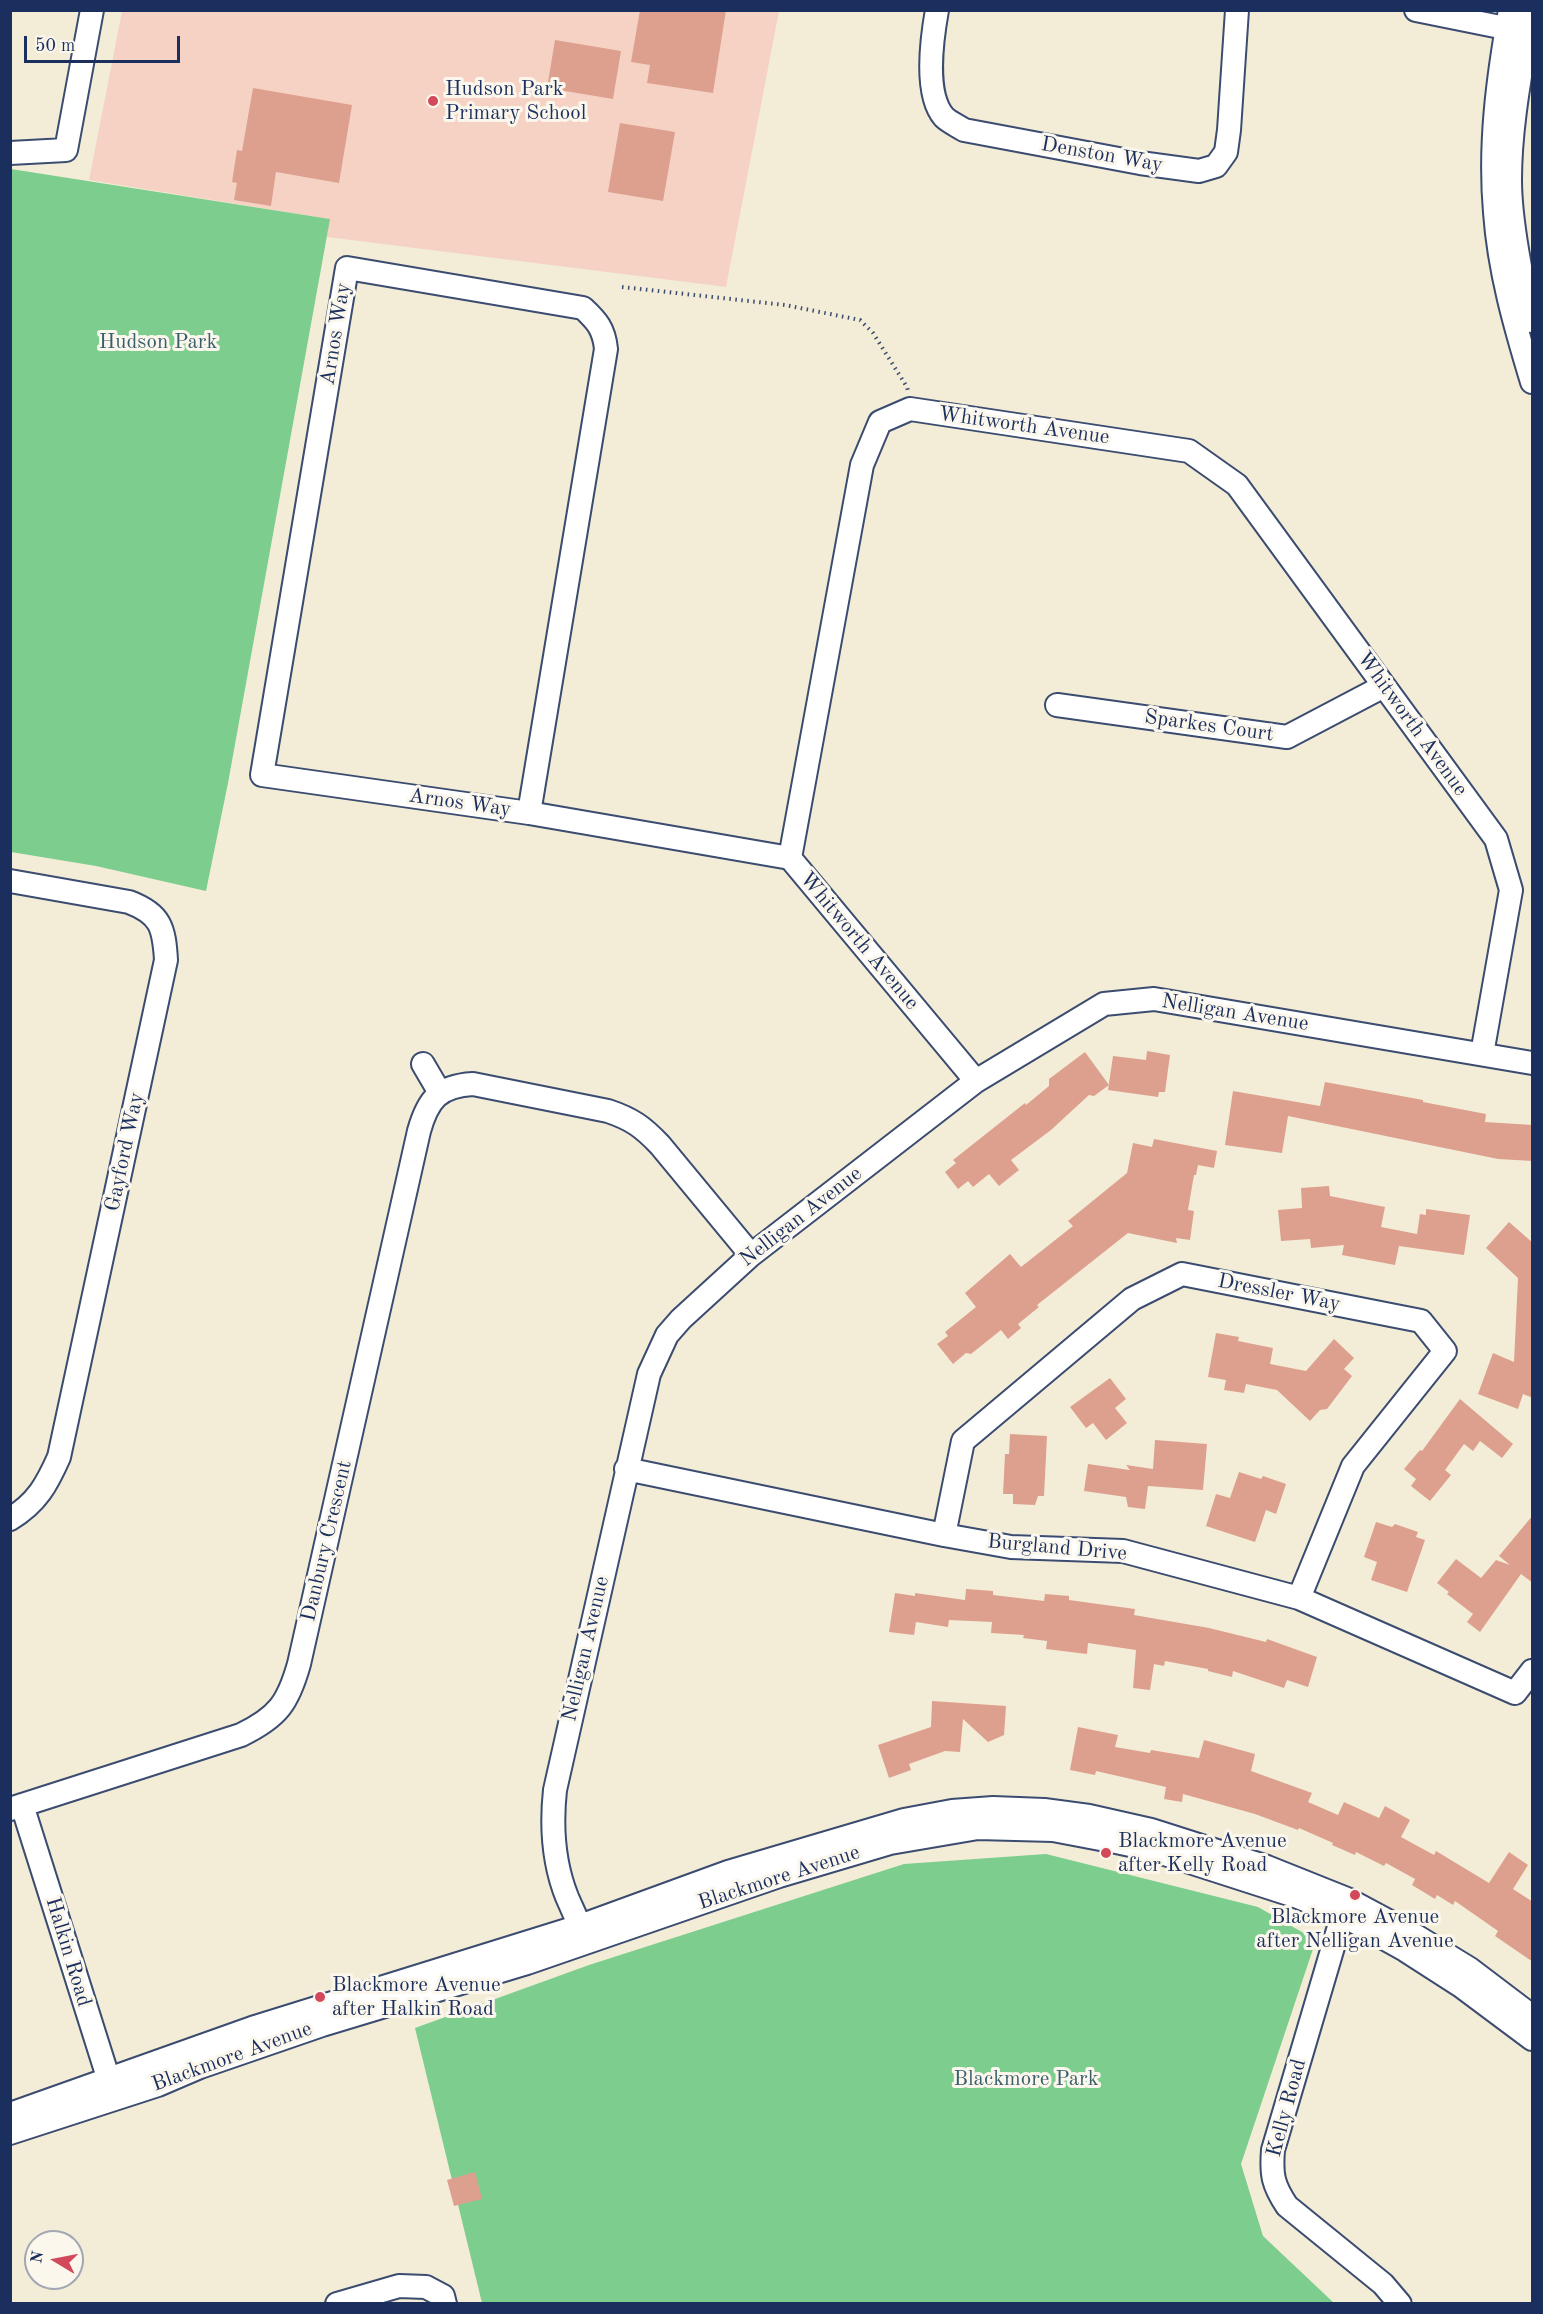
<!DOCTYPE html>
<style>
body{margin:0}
#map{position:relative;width:1543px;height:2314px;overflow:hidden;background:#f3edd7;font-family:"Old Standard TT",serif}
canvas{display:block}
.frame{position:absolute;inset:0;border:12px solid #1b2f5e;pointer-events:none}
.north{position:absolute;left:24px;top:2230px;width:60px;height:60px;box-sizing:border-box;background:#fbf7ec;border:2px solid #a1a7b3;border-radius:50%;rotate:280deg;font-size:16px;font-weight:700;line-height:24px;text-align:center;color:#1b2f5e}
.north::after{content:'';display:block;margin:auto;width:21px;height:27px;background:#d1495b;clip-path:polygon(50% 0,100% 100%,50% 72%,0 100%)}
.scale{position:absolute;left:24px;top:36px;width:156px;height:27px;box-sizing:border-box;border:3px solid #1b2f5e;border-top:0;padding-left:8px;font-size:18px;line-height:21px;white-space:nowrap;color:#1b2f5e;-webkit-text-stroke:4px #fbf7ec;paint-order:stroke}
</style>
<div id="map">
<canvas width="1543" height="2314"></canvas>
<div class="frame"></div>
<div class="north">N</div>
<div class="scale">50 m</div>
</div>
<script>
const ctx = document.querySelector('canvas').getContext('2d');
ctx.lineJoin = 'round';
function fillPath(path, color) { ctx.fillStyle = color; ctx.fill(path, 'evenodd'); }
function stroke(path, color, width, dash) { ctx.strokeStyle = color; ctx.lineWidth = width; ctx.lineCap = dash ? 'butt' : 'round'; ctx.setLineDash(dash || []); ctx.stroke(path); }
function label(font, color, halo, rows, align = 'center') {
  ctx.font = font + ' "Old Standard TT",serif'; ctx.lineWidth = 6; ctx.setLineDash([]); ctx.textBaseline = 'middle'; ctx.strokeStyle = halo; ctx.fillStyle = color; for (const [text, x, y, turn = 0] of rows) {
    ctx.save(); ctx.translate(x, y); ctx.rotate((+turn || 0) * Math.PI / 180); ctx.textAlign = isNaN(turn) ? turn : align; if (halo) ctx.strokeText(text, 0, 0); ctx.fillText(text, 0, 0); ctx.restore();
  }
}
const built = new Path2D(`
 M122 11H779L726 287 327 237 329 219 89 180Z`);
const green = new Path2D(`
 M11 169 330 219 228 783 206 891 96 866 11 852Z
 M1046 1854 1258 1907 1316 1940 1241 2164 1263 2236 1334 2303H482L415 2028 589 1965 904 1864Z`);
const building = new Path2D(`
 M640 10H726L713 93 647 83 650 65 631 62Z
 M555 40 621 51 613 99 547 88Z
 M253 88 352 105 339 183 276 172 271 206 234 200 237 183 232 182 237 150 242 151Z
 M620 123 675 132 663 201 608 192Z
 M1147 1051 1170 1055 1165 1092H1159L1158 1097 1108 1090 1113 1056 1146 1060Z
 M1085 1052 1109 1085 1094 1096 1089 1095 1051 1130 1011 1160 1019 1170 999 1186 989 1174 973 1187 968 1181 958 1189 945 1172 956 1163 953 1160 1025 1103 1026 1105 1049 1086V1079Z
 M1325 1082 1423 1100V1102L1486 1114 1485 1122 1533 1125V1161L1498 1159 1288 1116 1282 1153 1225 1145 1233 1091 1320 1106Z
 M1154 1139 1217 1151 1214 1168 1198 1165 1196 1175H1194L1188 1210 1194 1211 1190 1240 1176 1238 1177 1243 1128 1233 1037 1305 1039 1307 1018 1324 1021 1328 1008 1339 1001 1330 971 1354 966 1353 953 1364 937 1344 948 1336 945 1332 976 1307 965 1293 1010 1254 1021 1267 1073 1226 1068 1221 1127 1173 1133 1143 1152 1147Z
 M1329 1186 1330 1196 1385 1207 1381 1227 1417 1234 1420 1214 1426 1215V1209L1470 1215 1464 1255 1399 1246 1395 1265 1342 1255 1344 1245 1311 1248 1310 1239 1281 1241 1278 1210 1302 1208 1301 1188Z
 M1509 1222 1533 1243V1398L1523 1394 1518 1409 1478 1394 1493 1353 1514 1362 1518 1278 1486 1248Z
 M1216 1333 1239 1337 1238 1341 1273 1348 1270 1364 1306 1371 1334 1339 1354 1358 1344 1369 1352 1376 1327 1409 1320 1410 1310 1421 1277 1390 1246 1384 1244 1393 1224 1390 1226 1380 1208 1377Z
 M1110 1378 1126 1399 1115 1408 1127 1423 1106 1440 1093 1423 1086 1428 1070 1407Z
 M1460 1399 1513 1444 1502 1458 1480 1441 1473 1451 1464 1444 1445 1470 1451 1475 1430 1501 1411 1486 1416 1479 1404 1469 1420 1450 1422 1451Z
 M1010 1434 1047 1436 1044 1496H1038L1035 1505 1013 1504V1494H1003L1005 1454H1009Z
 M1155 1440 1207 1444 1203 1490 1148 1486 1145 1509 1128 1507 1126 1497 1084 1491 1088 1464 1130 1470 1126 1465 1153 1469Z
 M1239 1472 1261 1479 1263 1476 1286 1484 1276 1514 1266 1510 1255 1542 1206 1526 1216 1494 1230 1498Z
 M1533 1515V1583L1521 1574 1480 1632 1467 1622 1473 1614 1447 1594 1449 1592 1437 1583 1456 1559 1481 1578 1496 1560 1510 1565 1499 1556Z
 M1376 1522 1392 1527 1395 1524 1418 1532 1416 1537 1425 1540 1407 1592 1371 1580 1377 1562 1364 1557Z
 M966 1589 993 1591V1595L1044 1601 1045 1594 1069 1596V1600L1135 1609 1134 1615 1209 1628 1266 1642 1267 1639 1317 1657 1308 1687 1287 1680 1284 1688 1233 1671 1232 1677 1208 1671V1669L1165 1661 1164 1666 1154 1664 1150 1690 1133 1688 1136 1650 1088 1643 1087 1654 1046 1649 1047 1641 1023 1638 1024 1635 991 1633 992 1622 949 1620 948 1627 916 1622 914 1635 889 1632 895 1593 915 1596V1593L965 1600Z
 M932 1701 1006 1706 1004 1735 988 1742 963 1719 960 1752 945 1751 909 1764 911 1770 889 1778 878 1745 931 1727Z
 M1078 1727 1118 1735 1115 1747 1150 1753 1151 1750 1199 1758 1204 1740 1255 1754 1251 1771 1312 1793 1308 1802 1338 1815 1344 1802 1379 1818 1385 1806 1410 1820 1401 1837 1434 1855 1436 1851 1489 1883 1509 1852 1528 1865 1513 1889 1533 1902V1962L1495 1936 1498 1931 1455 1901 1453 1905 1437 1895 1435 1899 1412 1885 1415 1879 1386 1863 1384 1866 1356 1852 1355 1855 1332 1845 1333 1843 1299 1828 1298 1830 1255 1814 1183 1794 1182 1802 1164 1799 1166 1787 1096 1771 1095 1775 1070 1770Z
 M475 2172 482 2199 454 2206 447 2180Z`);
const path = new Path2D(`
 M622 287 785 305 860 320 873 333 907 387 908 391`);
const minor = new Path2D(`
 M937 10C932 38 924 94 944 117 949 122 958 126 964 130L1140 163 1199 171 1216 166 1226 152 1229 130 1237 10
 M1416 10 1520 31
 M1510 10C1498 77 1489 144 1495 212 1499 270 1515 326 1532 382
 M1531 10C1522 67 1510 123 1510 180 1510 219 1522 283 1532 321
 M10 153 66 150 92 10
 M1057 705 1287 737 1384 686
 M529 813 262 775 347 268 583 308C597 321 604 329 606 349L529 813 790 858
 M10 881 129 902C161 914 164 928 166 960L59 1457C47 1484 37 1503 10 1519
 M423 1064 440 1093
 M976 1081 790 858 862 465 880 422 910 409 1189 451 1237 485 1496 839 1511 890 1482 1054
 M626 1469 944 1535 1011 1547 1123 1551 1299 1598 1515 1693 1532 1671
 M944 1535 963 1441 1132 1299 1182 1274 1421 1321 1445 1351 1353 1466 1299 1598
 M22 1805 113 2093
 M10 1809 241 1735C278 1717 288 1703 299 1664L419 1131C428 1099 439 1086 473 1084L608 1111C632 1119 643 1127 660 1145L751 1255
 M1346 1903 1273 2150C1271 2175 1273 2185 1287 2206L1383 2284 1400 2304
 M585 1940C580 1925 573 1911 567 1897 553 1862 551 1827 555 1790L649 1374 667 1335 681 1319 751 1255 976 1081 1104 1004 1154 999 1532 1063
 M10 2114 252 2028 580 1926 728 1872 904 1820 952 1811 993 1808 1044 1810 1089 1816 1151 1830 1267 1867 1347 1899 1416 1936 1470 1969 1532 2016
 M10 2133 158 2085 200 2067 322 2025 527 1963 779 1876 890 1843 978 1828 1053 1830 1116 1842 1149 1849 1298 1897 1342 1915 1405 1950 1461 1986 1532 2039
 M337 2304 399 2286 426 2287 443 2296 445 2304`);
const markers = [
 [433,101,6,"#d1495b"],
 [1106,1853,6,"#d1495b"],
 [1355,1895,6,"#d1495b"],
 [320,1997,6,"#d1495b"]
];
const poiNames = [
 ["Hudson Park",445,89],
 ["Primary School",445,113],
 ["Blackmore Avenue",1118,1841],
 ["after Kelly Road",1118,1865],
 ["Blackmore Avenue",1355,1917,"center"],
 ["after Nelligan Avenue",1355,1941,"center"],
 ["Blackmore Avenue",332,1985],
 ["after Halkin Road",332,2009]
];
const streetNames = [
 ["Denston Way",1102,155,10],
 ["Arnos Way",336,334,-81],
 ["Whitworth Avenue",1024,426,8],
 ["Whitworth Avenue",1412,724,54],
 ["Sparkes Court",1209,726,8],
 ["Arnos Way",460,803,8],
 ["Whitworth Avenue",859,941,50],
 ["Nelligan Avenue",1235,1013,9],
 ["Gayford Way",125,1152,-78],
 ["Nelligan Avenue",801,1217,-38],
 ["Dressler Way",1279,1293,11],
 ["Danbury Crescent",327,1541,-77],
 ["Burgland Drive",1057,1548,5],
 ["Nelligan Avenue",586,1649,-77],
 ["Blackmore Avenue",779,1878,-18],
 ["Halkin Road",68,1952,73],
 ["Blackmore Avenue",232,2057,-20],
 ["Kelly Road",1287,2108,-75]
];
const parkNames = [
 ["Hudson Park",158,342],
 ["Blackmore Park",1026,2079]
];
fillPath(built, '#f6d2c5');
fillPath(green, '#7ccd8e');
fillPath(building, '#dda08e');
stroke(minor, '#3b4c70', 26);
stroke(path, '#3b4c70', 4, [1.5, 4.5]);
stroke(minor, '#fff', 22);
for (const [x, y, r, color] of markers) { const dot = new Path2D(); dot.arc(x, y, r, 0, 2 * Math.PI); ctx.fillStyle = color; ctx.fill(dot); stroke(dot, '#fbf7ec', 2); }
label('21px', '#1b2f5e', '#fbf7ec', poiNames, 'left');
label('21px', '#1b2f5e', '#fbf7ec', streetNames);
label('21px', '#385e6c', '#fbf7ec', parkNames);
</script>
